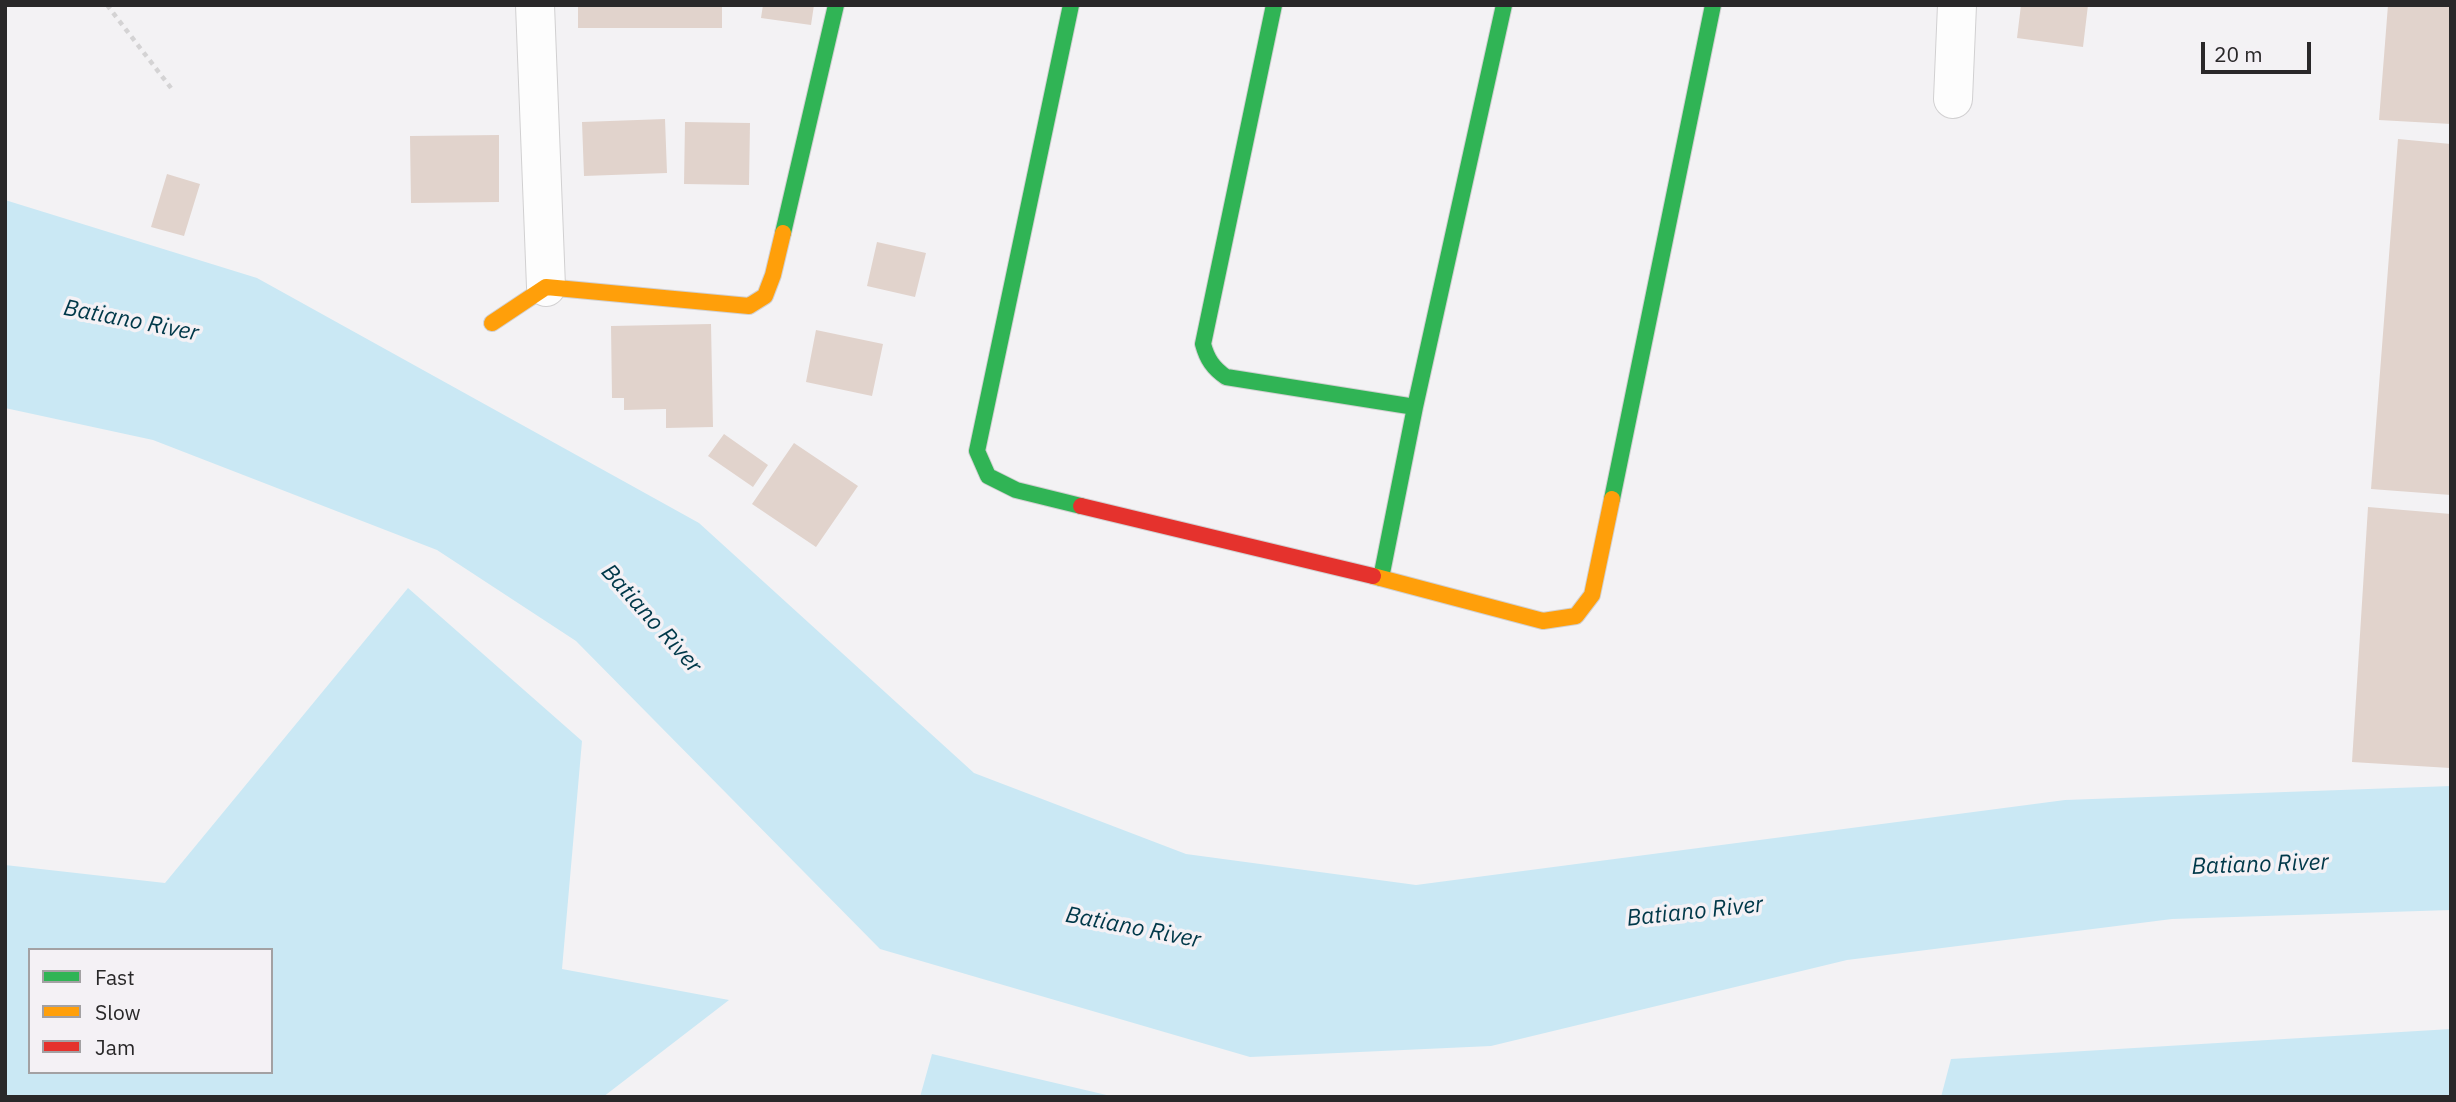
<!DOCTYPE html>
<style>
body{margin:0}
#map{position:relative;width:2456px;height:1102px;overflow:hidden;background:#f3f2f4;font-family:"IBM Plex Sans",sans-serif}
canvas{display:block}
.frame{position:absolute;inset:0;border:7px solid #292829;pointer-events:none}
.legend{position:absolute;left:28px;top:948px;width:245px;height:126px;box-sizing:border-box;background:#f4f1f5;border:2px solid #a3a1a3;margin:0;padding:9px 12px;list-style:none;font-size:21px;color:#292829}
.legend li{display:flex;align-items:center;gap:14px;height:35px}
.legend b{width:35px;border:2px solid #a3a1a3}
.scale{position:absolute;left:2201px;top:42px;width:110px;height:32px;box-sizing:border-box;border:4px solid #292829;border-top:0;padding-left:9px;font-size:21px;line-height:24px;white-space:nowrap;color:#292829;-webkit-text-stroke:5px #f4f1f5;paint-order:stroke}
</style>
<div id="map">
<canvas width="2456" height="1102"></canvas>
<div class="frame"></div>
<ul class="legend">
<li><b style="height:9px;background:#30b455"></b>Fast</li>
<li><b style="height:9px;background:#ff9f0a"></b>Slow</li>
<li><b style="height:9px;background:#e5322d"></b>Jam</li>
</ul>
<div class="scale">20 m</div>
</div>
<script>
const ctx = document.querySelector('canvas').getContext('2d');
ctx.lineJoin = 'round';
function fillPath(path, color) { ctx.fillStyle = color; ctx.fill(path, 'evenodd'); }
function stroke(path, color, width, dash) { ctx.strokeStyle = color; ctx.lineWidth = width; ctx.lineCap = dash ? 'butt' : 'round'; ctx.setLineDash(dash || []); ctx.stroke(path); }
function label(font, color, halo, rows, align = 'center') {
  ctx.font = font + ' "IBM Plex Sans",sans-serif'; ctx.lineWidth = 7; ctx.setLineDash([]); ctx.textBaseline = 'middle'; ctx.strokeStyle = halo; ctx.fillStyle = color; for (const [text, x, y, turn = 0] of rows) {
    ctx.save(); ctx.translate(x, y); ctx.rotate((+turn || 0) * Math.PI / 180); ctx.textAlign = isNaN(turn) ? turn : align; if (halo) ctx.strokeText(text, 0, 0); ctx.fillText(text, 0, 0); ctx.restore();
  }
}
const water = new Path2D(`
 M5 200 257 278 699 523 974 773 1186 854 1416 885 2065 800 2451 786V910L2172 919 1847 960 1491 1046 1250 1057 880 949 576 641 437 550 153 440 5 408Z
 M408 588 582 741 562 969 729 1000 603 1097H5V865L165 883ZM30 950H271V1072H30Z
 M2451 1029V1097H1941L1951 1059Z
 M932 1054 1115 1097H920Z`);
const building = new Path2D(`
 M578 5H722V28H578Z
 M763 5H814L811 25 761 18Z
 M2021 5H2088L2083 47 2017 38Z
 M2388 5H2451V124L2379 120Z
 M665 119 667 173 584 176 582 122Z
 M685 122 750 123 749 185 684 184Z
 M499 135V202L411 203 410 136Z
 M2398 139 2451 144V495L2371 489Z
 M167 174 200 184 184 236 151 227Z
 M877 242 926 253 915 297 867 286Z
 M711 324 713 427 666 428V409L624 410V398H612L611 326Z
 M816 330 883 344 872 396 806 382Z
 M724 434 768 465 753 487 708 456Z
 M794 443 858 486 816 547 752 504Z
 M2368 507 2451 514 2450 768 2352 762Z`);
const path = new Path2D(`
 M107 5 171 88`);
const street = new Path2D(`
 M535 5 546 287
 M1953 99 1957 5`);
const fast = new Path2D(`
 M1071 5 977 451 988 476 1016 490 1081 506
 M1274 5 1203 344C1207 359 1213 368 1226 377L1415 407
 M783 233 836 5
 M1612 499 1713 5
 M1381 578 1415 407 1504 5`);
const slow = new Path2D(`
 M492 323 546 287 749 306 765 296 773 275 783 233
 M1373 576 1543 621 1576 616 1592 595 1612 499`);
const jam = new Path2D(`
 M1081 506 1373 576`);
const waterNames = [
 ["Batiano River",131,321,11],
 ["Batiano River",651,619,48],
 ["Batiano River",2260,865,-2],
 ["Batiano River",1695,912,-6],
 ["Batiano River",1133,928,11]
];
fillPath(water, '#cae8f4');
fillPath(building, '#e1d3cc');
stroke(street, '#d1d0d1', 40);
stroke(fast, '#d1d0d1', 18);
stroke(slow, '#d1d0d1', 18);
stroke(jam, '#d1d0d1', 18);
stroke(path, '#d4d3d4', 4.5, [5, 5]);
stroke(street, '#fdfdfd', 38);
stroke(fast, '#30b455', 16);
stroke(slow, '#ff9f0a', 16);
stroke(jam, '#e5322d', 16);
label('italic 23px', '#003849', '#f4f1f5', waterNames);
</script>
